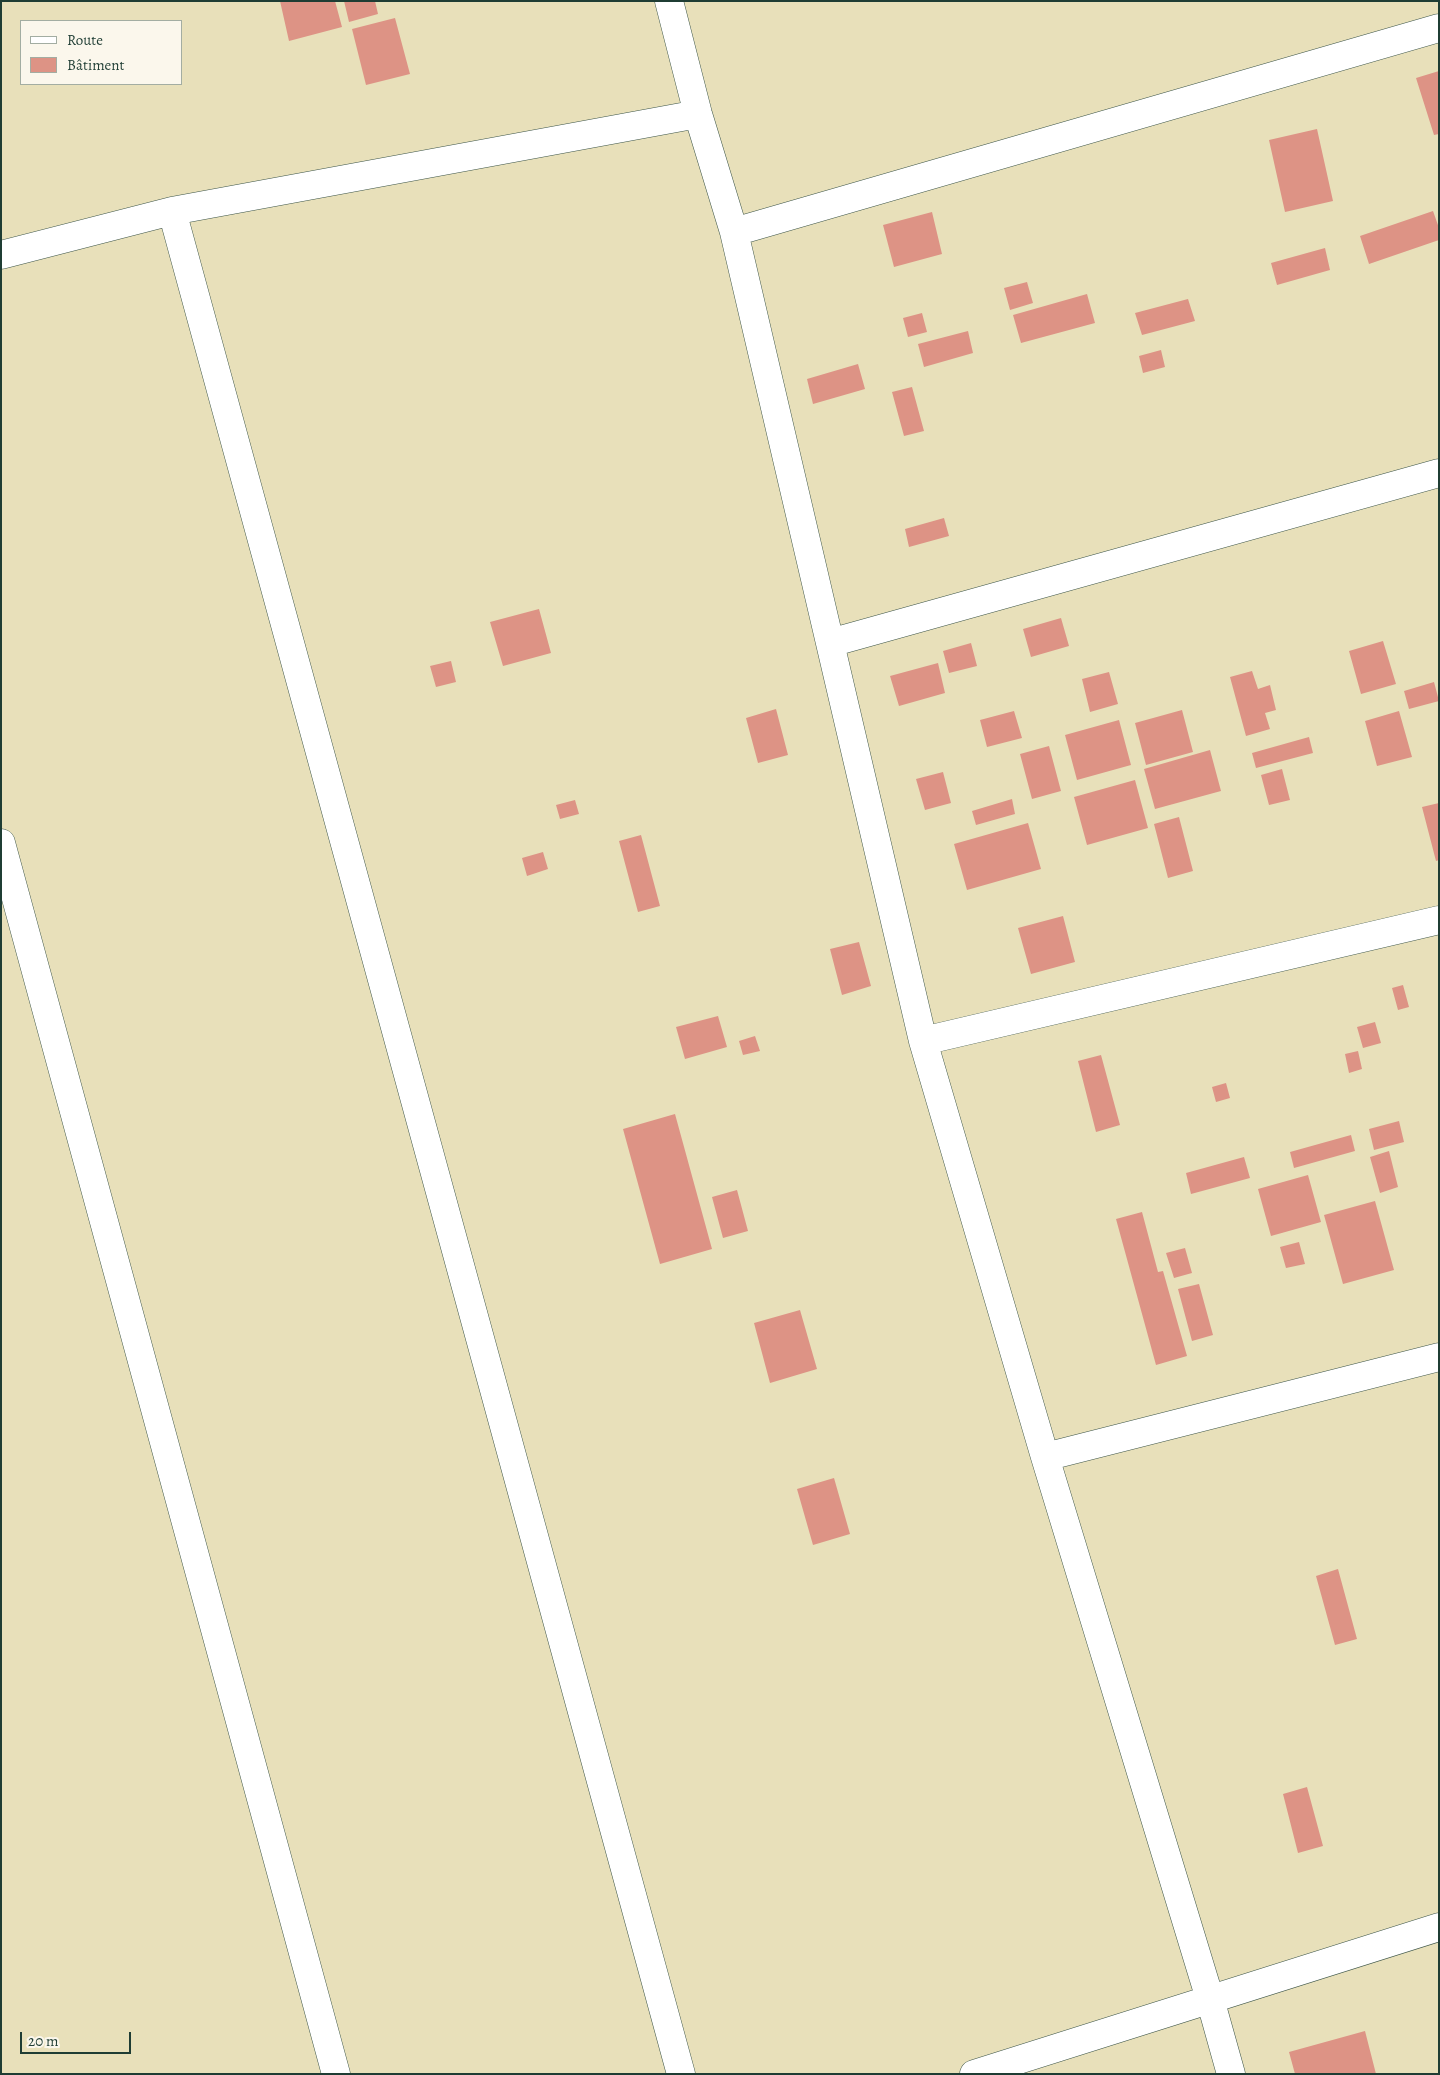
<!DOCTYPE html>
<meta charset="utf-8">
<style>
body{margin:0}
#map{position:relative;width:1440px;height:2075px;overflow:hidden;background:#e8e0ba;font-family:Alegreya,serif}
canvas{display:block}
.frame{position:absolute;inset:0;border:2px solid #1f3d34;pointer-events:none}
.legend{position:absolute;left:20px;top:20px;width:162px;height:65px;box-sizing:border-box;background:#fbf7ec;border:1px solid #a3ada2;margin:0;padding:6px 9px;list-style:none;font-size:15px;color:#1f3d34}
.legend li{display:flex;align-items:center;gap:10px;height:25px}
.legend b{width:25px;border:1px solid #a3ada2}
.scale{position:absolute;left:20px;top:2032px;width:111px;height:22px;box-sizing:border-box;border:2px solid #1f3d34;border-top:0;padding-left:6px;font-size:15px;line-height:18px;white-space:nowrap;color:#1f3d34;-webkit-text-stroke:4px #fbf7ec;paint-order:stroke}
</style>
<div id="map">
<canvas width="1440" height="2075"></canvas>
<div class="frame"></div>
<ul class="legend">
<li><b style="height:6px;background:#fff"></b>Route</li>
<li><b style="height:14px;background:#dd9385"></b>Bâtiment</li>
</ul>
<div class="scale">20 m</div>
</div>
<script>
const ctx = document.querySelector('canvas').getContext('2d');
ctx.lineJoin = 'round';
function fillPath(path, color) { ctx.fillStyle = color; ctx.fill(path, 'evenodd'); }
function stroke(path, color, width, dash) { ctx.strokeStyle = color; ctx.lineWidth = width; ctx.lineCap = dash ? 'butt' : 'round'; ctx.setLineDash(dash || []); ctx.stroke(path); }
const building = new Path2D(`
 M280 1H335L342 27 289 41Z
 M344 1H375L378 14 349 22Z
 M395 18 410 74 366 85 352 29Z
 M1439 71V134L1434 135 1416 78Z
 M1317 129 1333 201 1285 212 1269 140Z
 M1433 211 1439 228V240L1369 264 1360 236Z
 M932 212 942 254 894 267 883 225Z
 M1325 248 1330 270 1277 285 1271 263Z
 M1027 282 1033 303 1010 310 1004 288Z
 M1087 294 1095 323 1021 343 1013 315Z
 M1188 299 1195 321 1142 335 1135 313Z
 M922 313 927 332 908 337 903 318Z
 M968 331 973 353 924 367 918 344Z
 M1161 350 1165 367 1143 373 1139 356Z
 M858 364 865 389 813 404 807 379Z
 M912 387 924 431 904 436 892 392Z
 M944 518 949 536 909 547 905 529Z
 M539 609 551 653 503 666 490 622Z
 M1061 618 1069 646 1031 657 1023 629Z
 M1383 641 1396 684 1361 694 1349 651Z
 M971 643 977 666 949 673 943 651Z
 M451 661 456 682 436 687 430 666Z
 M938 663 945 693 899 706 890 676Z
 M1252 671 1258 689 1270 685 1276 710 1265 713 1270 729 1246 736 1230 677Z
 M1109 672 1118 704 1090 712 1082 679Z
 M1434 682 1439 701 1409 709 1404 691Z
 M776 709 788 755 758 763 746 718Z
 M1182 710 1193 752 1146 765 1135 723Z
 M1014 711 1022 738 987 747 980 720Z
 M1399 711 1412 757 1377 766 1365 721Z
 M1119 720 1131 765 1077 780 1065 735Z
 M1309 737 1313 753 1256 768 1252 753Z
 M1049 746 1061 791 1032 799 1020 754Z
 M1210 750 1221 791 1155 809 1144 769Z
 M1282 769 1290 800 1269 805 1261 775Z
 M943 772 951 803 925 810 916 779Z
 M1135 780 1148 828 1087 845 1074 797Z
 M1012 799 1015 814 976 825 972 811Z
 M575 800 579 814 560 819 556 805Z
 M1439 803V860L1436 861 1422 807Z
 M1179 817 1193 871 1168 878 1154 824Z
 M1028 823 1041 869 967 890 954 844Z
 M641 835 660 906 638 912 619 841Z
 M543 852 548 869 527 876 522 858Z
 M1063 916 1075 962 1031 974 1018 928Z
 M859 942 871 986 842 995 830 949Z
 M1403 985 1409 1007 1398 1010 1392 988Z
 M718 1016 727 1047 685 1059 676 1027Z
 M1375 1022 1381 1043 1363 1048 1357 1027Z
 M755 1036 760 1051 743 1055 739 1041Z
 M1358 1051 1362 1069 1349 1073 1345 1054Z
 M1101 1055 1120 1125 1096 1132 1078 1061Z
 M1226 1083 1230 1098 1216 1102 1212 1087Z
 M675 1114 712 1249 660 1264 623 1129Z
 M1399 1121 1404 1142 1374 1150 1369 1129Z
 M1351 1135 1355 1151 1294 1168 1290 1152Z
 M1389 1151 1398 1187 1380 1193 1370 1157Z
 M1244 1157 1250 1178 1191 1194 1186 1173Z
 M1308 1175 1321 1222 1271 1236 1258 1189Z
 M737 1190 748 1231 723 1238 712 1197Z
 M1375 1201 1394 1270 1343 1284 1324 1215Z
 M1142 1212 1158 1272 1163 1271 1187 1356 1156 1365 1116 1219Z
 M1299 1242 1305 1264 1286 1268 1280 1247Z
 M1185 1248 1192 1273 1174 1278 1166 1253Z
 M1199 1284 1213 1335 1192 1341 1178 1289Z
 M800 1310 817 1369 770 1383 754 1323Z
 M834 1478 850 1534 813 1545 797 1489Z
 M1338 1569 1357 1639 1335 1645 1316 1576Z
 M1307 1787 1323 1846 1298 1853 1283 1794Z
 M1365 2031 1376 2074H1295L1289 2052Z`);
const minor = new Path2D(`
 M669 1 698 114 734 232 923 1041 1045 1457 1210 1999 1231 2074
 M172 211 681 2074
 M734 232 1439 28
 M1 255 172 211 698 114
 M830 643 1439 473
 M923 1041 1439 920
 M1045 1457 1439 1357
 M974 2074 1439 1927`);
const primary = new Path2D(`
 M1 843 336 2074`);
fillPath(building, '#dd9385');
stroke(minor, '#3d5548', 29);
stroke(primary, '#3d5548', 29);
stroke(minor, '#fff', 28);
stroke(primary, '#fff', 28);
</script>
